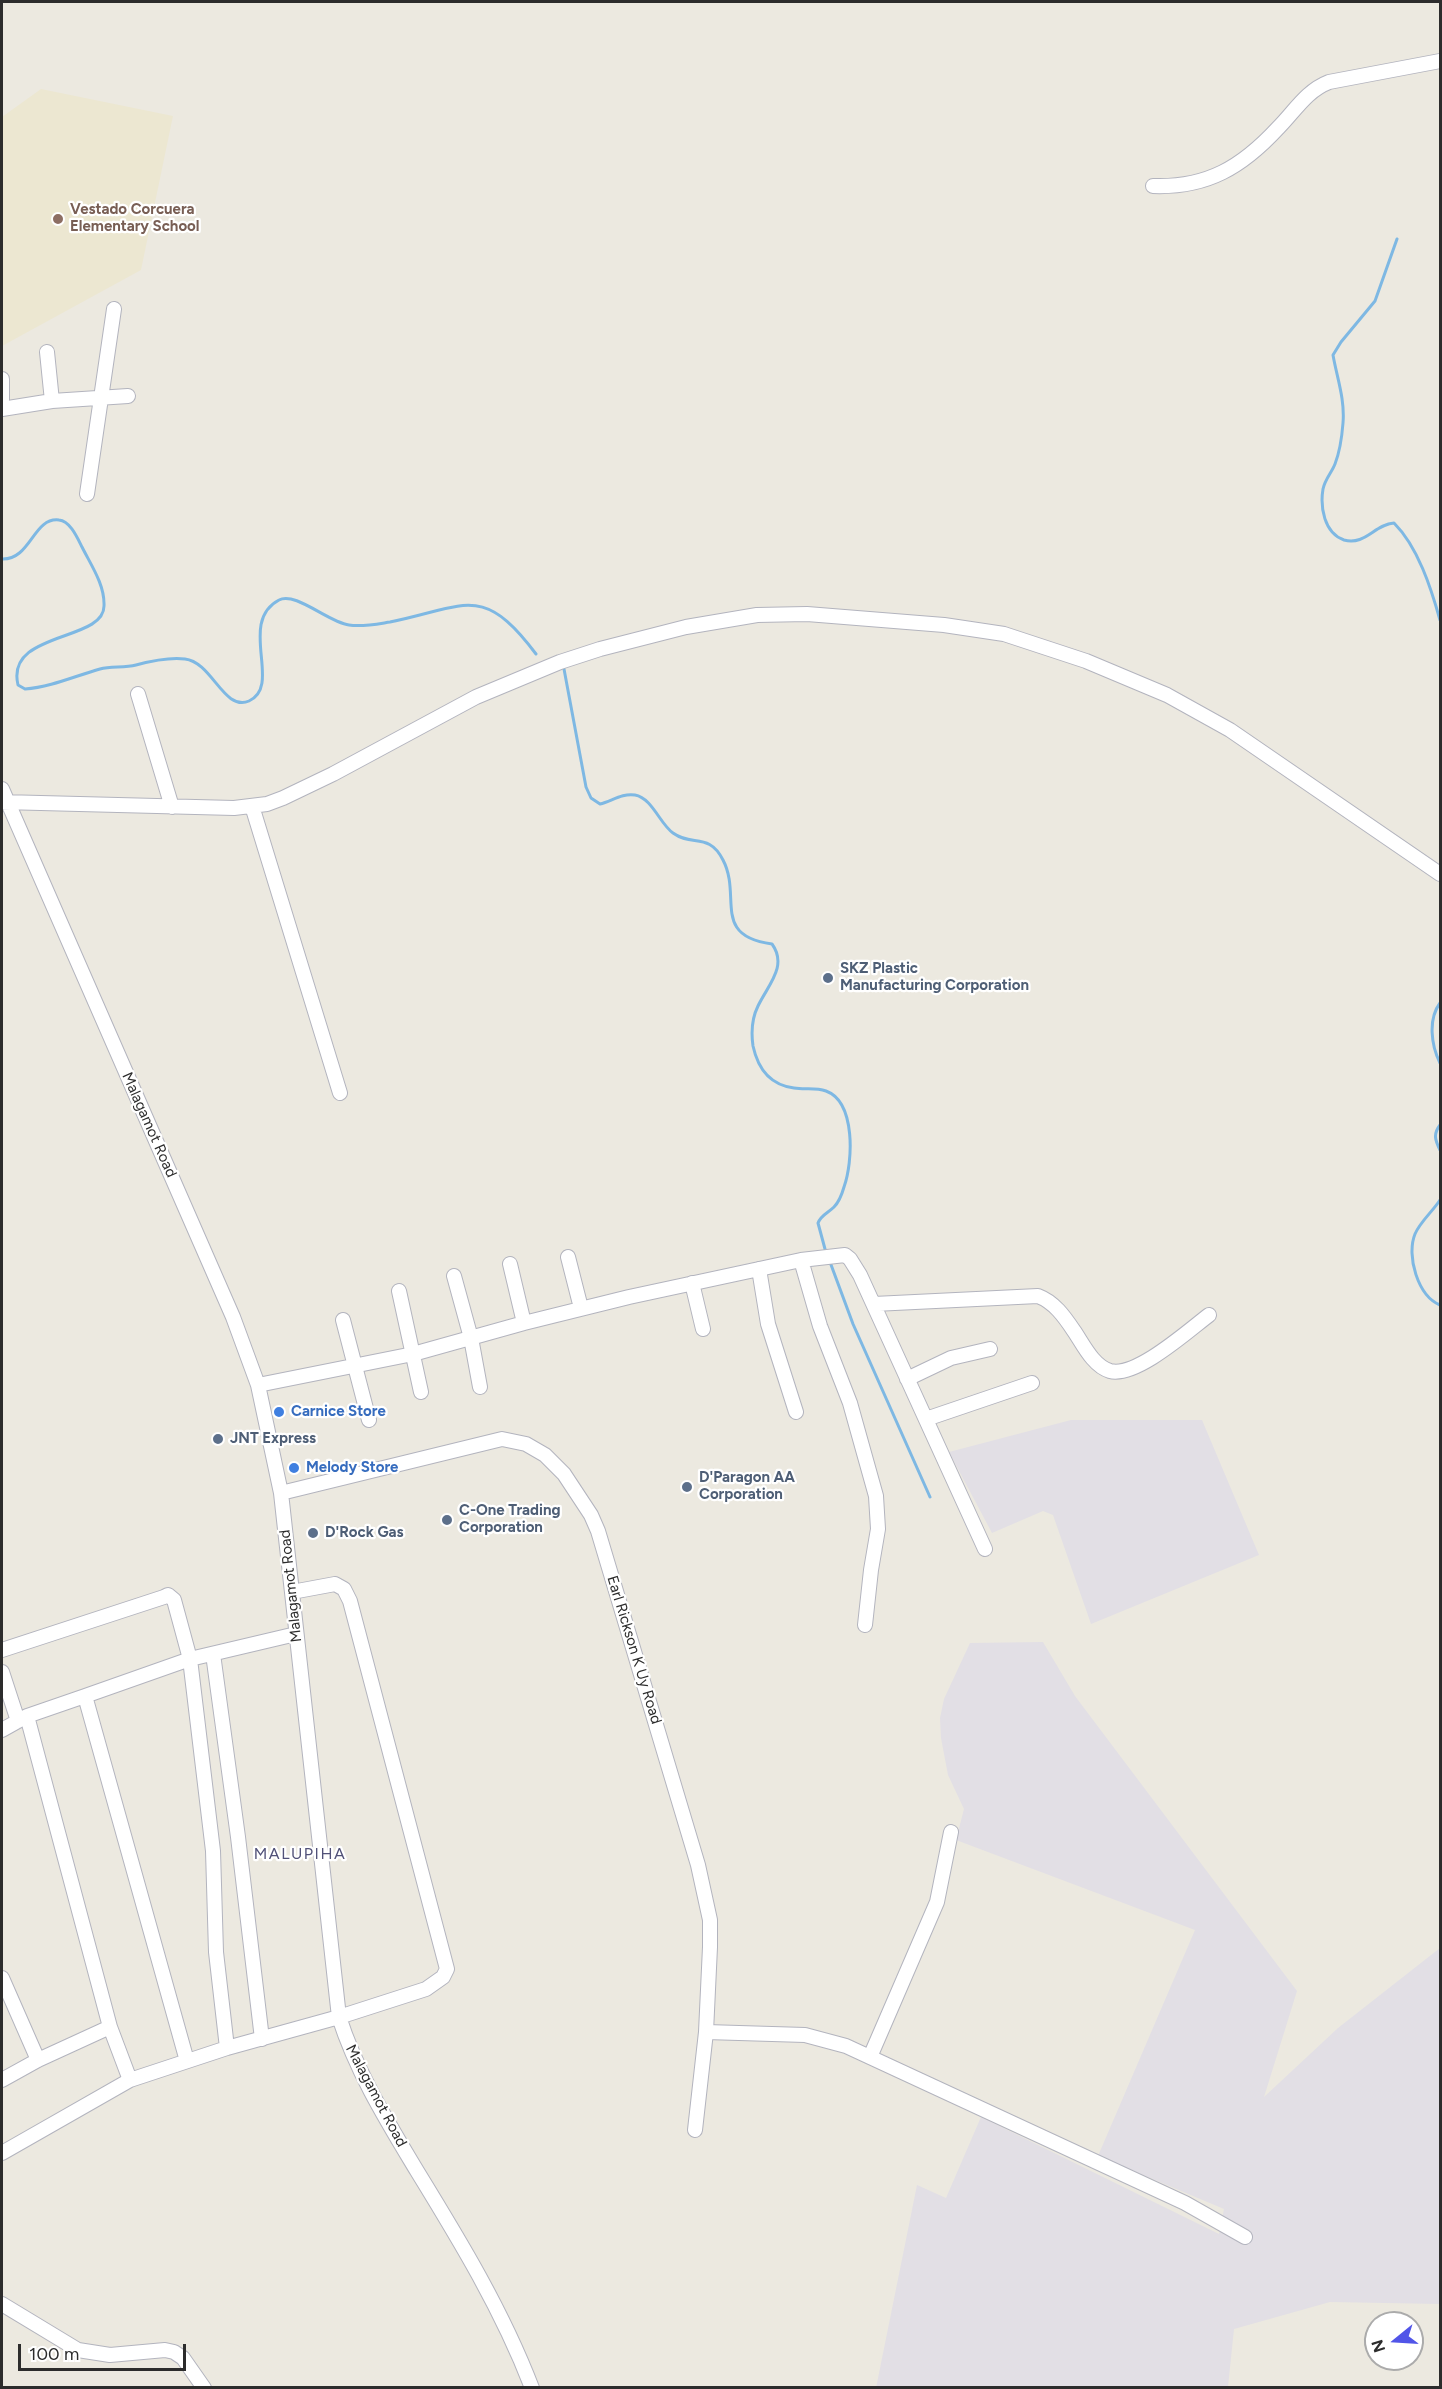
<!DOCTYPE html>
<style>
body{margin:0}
#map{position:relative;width:1442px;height:2389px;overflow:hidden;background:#ece9e0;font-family:Figtree,sans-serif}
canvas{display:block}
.frame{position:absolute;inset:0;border:3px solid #2c2c2c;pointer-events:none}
.north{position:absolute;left:1364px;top:2311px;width:60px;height:60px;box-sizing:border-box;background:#fff;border:2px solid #ababab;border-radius:50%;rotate:252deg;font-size:16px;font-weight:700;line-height:24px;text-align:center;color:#2c2c2c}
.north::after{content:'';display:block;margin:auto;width:21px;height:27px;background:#5155e8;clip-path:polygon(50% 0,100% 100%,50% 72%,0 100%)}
.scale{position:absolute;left:18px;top:2344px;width:168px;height:27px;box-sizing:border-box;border:3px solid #2c2c2c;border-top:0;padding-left:8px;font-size:18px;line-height:21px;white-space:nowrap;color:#2c2c2c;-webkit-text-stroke:4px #fff;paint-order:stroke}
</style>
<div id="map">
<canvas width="1442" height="2389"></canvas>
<div class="frame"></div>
<div class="north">N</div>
<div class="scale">100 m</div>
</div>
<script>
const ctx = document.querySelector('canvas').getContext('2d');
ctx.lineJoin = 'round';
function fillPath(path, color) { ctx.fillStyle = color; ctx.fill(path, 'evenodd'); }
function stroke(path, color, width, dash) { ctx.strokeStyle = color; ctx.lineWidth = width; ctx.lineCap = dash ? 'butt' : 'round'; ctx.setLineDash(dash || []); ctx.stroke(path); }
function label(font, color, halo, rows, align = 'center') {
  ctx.font = font + ' Figtree,sans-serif'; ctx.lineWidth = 4.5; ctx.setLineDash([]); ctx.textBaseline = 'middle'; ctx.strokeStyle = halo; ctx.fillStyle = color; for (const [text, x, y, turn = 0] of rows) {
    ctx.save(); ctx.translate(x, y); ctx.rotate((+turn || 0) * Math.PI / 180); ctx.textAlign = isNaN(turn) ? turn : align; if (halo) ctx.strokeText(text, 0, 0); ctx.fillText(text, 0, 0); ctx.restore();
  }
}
const industrial = new Path2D(`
 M1071 1420H1202L1259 1555 1091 1624 1053 1515 1043 1511 992 1533 949 1452Z
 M1043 1642 1075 1696 1297 1991 1264 2097 1338 2028 1440 1948V2304L1330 2302 1234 2329 1228 2387 876 2388 917 2185 946 2198 981 2117 1219 2234 1224 2209 1098 2156 1195 1930 956 1840 964 1809 948 1775 941 1738 940 1718 944 1699 970 1643Z`);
const education = new Path2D(`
 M41 89 173 116 141 270 2 346V117Z`);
const stream = new Path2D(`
 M1397 239 1375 301 1341 342 1333 355C1337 378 1345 399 1343 423 1342 436 1340 451 1335 464 1332 472 1325 479 1323 489 1320 507 1324 533 1344 540 1365 546 1375 524 1394 523 1418 547 1431 588 1440 620
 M2 559C31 560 33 517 59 520 70 521 77 537 82 547 91 565 105 585 104 606 104 642 5 631 18 685L25 689C51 687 75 676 100 669 111 666 124 668 136 665 151 661 169 657 185 659 212 662 224 712 249 701 283 686 237 622 279 600 295 591 328 622 349 625 363 627 377 624 390 622 465 607 482 582 536 654
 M564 669 586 787 591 798 600 804C612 801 622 793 635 795 652 798 660 824 673 833 692 847 709 832 723 860 742 896 711 936 772 944 788 966 768 985 758 1006 752 1018 751 1032 753 1046 758 1069 770 1085 794 1088 805 1090 815 1087 826 1091 856 1102 853 1162 844 1187 842 1194 839 1202 834 1207 828 1213 821 1215 818 1223L825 1249
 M1440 1003C1428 1019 1431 1045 1440 1063
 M1440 1125C1433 1134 1435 1140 1440 1150
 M1440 1200C1433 1211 1420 1222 1415 1234 1406 1256 1418 1296 1440 1305
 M830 1262 853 1324 930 1497`);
const minor = new Path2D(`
 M1153 186C1207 188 1242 167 1278 128 1295 111 1306 91 1329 82L1440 61
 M47 352 52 401
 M2 379V400
 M2 409 52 401 128 396
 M87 494 114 309
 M138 694 172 807
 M2 789 233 1317 258 1385 281 1493 339 2017C357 2073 387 2121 417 2171 460 2241 502 2310 532 2388
 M2 802 234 808 267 804 283 798 333 774 476 697 560 662 600 649 686 627 757 615 807 614 944 625 1004 634 1086 661 1167 695 1230 730 1440 874
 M252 806 340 1093
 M568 1257 581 1308
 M801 1260 820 1326 850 1403 876 1496 878 1529 871 1570 865 1625
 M510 1264 524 1323
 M759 1269 768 1324 796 1412
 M454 1276 471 1338 480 1387
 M692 1283 703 1329
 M399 1291 421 1392
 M874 1304 1038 1296C1054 1302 1064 1316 1074 1331 1083 1344 1093 1366 1110 1371 1136 1378 1189 1330 1209 1315
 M343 1320 369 1420
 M907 1379 951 1358 990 1349
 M258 1385 413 1354 524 1323 629 1297 801 1260 845 1255 850 1259 860 1275 985 1549
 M926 1419 1032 1383
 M281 1493 502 1439 526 1444 545 1455 564 1474 591 1515 598 1531 698 1865 710 1920V1947L706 2032 695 2130
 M2 1650 164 1597 168 1595 174 1600 190 1659 213 1851 216 1952 227 2048
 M213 1654 238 1837 262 2039
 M2 1672 18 1721
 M27 1716 110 2027 130 2080
 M2 1730 27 1716 85 1696
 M2 1978 38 2060
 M706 2032 805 2035 846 2046 1185 2203 1245 2237
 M870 2057 937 1902 951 1832
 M187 2061 85 1696 190 1659 296 1634
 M2 2080 38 2060 110 2027
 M2 2153 130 2080 227 2048 339 2017 426 1989 443 1977 447 1969 350 1601 344 1589 335 1584 292 1592
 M2 2304 78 2350 110 2355 165 2350 174 2352 183 2358 204 2388`);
const markers = [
 [58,219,6,"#8d6e63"],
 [828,978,6,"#5c6f8a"],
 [279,1412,6,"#3f7fe0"],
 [218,1439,6,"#5c6f8a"],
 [294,1468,6,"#3f7fe0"],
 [687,1487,6,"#5c6f8a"],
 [447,1520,6,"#5c6f8a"],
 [313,1533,6,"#5c6f8a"]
];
const educationNames = [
 ["Vestado Corcuera",70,210],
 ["Elementary School",70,227]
];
const serviceNames = [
 ["SKZ Plastic",840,969],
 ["Manufacturing Corporation",840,986],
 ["JNT Express",230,1439],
 ["D'Paragon AA",699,1478],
 ["Corporation",699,1495],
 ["C-One Trading",459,1511],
 ["Corporation",459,1528],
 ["D'Rock Gas",325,1533]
];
const streetNames = [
 ["Malagamot Road",149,1125,66],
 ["Malagamot Road",291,1586,-96],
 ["Earl Rickson K Uy Road",634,1650,73],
 ["Malagamot Road",376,2096,62]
];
const shopNames = [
 ["Carnice Store",291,1412],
 ["Melody Store",306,1468]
];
const neighbourhoodNames = [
 ["MALUPIHA",300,1854]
];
fillPath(industrial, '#e2dfe5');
fillPath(education, '#ece7d1');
stroke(stream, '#7eb8e3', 3);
stroke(minor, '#b3b4be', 16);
stroke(minor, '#fff', 14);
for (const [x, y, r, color] of markers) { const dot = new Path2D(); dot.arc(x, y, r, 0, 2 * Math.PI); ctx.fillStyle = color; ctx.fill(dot); stroke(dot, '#fff', 2); }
label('bold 15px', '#785e54', '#fff', educationNames, 'left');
label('bold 15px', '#4e5e75', '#fff', serviceNames, 'left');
label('15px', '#2c2c2c', '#fff', streetNames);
label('bold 15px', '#366cbe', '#fff', shopNames, 'left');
ctx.letterSpacing = '1.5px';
label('16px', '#515178', '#fff', neighbourhoodNames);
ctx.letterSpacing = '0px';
</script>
